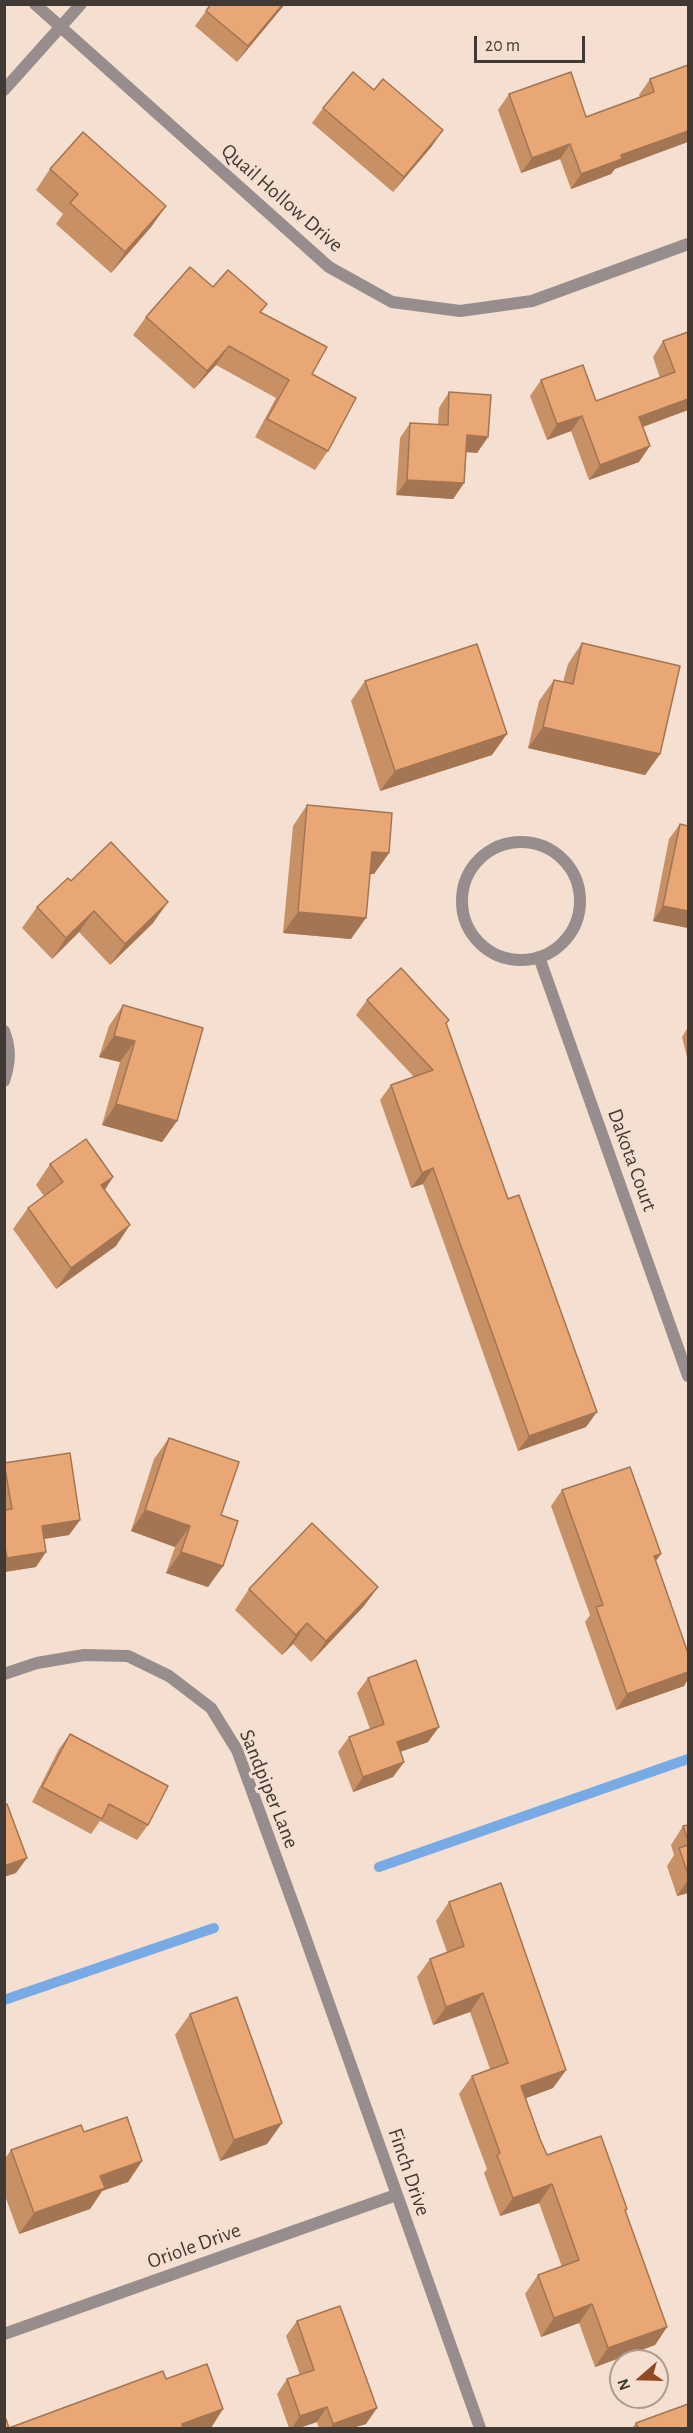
<!DOCTYPE html>
<style>
body{margin:0}
#map{position:relative;width:693px;height:2433px;overflow:hidden;background:#f4dfd0;font-family:"Alegreya Sans",sans-serif}
canvas{display:block}
.frame{position:absolute;inset:0;border:6px solid #413933;pointer-events:none}
.north{position:absolute;left:609px;top:2349px;width:60px;height:60px;box-sizing:border-box;background:#f4dfd0;border:2px solid #ac9d91;border-radius:50%;rotate:250deg;font-size:16px;font-weight:700;line-height:24px;text-align:center;color:#413933}
.north::after{content:'';display:block;margin:auto;width:21px;height:27px;background:#904a23;clip-path:polygon(50% 0,100% 100%,50% 72%,0 100%)}
.scale{position:absolute;left:474px;top:36px;width:111px;height:27px;box-sizing:border-box;border:3px solid #413933;border-top:0;padding-left:8px;font-size:18px;line-height:21px;white-space:nowrap;color:#413933;-webkit-text-stroke:4px #f4dfd0;paint-order:stroke}
</style>
<div id="map">
<canvas width="693" height="2433"></canvas>
<div class="frame"></div>
<div class="north">N</div>
<div class="scale">20 m</div>
</div>
<script>
const ctx = document.querySelector('canvas').getContext('2d');
ctx.lineJoin = 'round';
function stroke(path, color, width, dash) { ctx.strokeStyle = color; ctx.lineWidth = width; ctx.lineCap = dash ? 'butt' : 'round'; ctx.setLineDash(dash || []); ctx.stroke(path); }
function fillPath(path, color) { ctx.fillStyle = color; ctx.fill(path, 'evenodd'); }
function label(font, color, halo, rows, align = 'center') {
  ctx.font = font + ' "Alegreya Sans",sans-serif'; ctx.lineWidth = 6; ctx.setLineDash([]); ctx.textBaseline = 'middle'; ctx.strokeStyle = halo; ctx.fillStyle = color; for (const [text, x, y, turn = 0] of rows) {
    ctx.save(); ctx.translate(x, y); ctx.rotate((+turn || 0) * Math.PI / 180); ctx.textAlign = isNaN(turn) ? turn : align; if (halo) ctx.strokeText(text, 0, 0); ctx.fillText(text, 0, 0); ctx.restore();
  }
}
const stream = new Path2D(`
 M379 1867 688 1759
 M4 2000 214 1928`);
const street = new Path2D(`
 M35 4 329 267 392 302 460 311 532 301 688 244
 M4 90 81 4
 M462 901a59 59 0 1 1 118 0a59 59 0 1 1-118 0Z
 M539 957 688 1376
 M4 1031C11 1049 10 1063 4 1081
 M4 1674 37 1663 84 1655 128 1656 169 1676 211 1708 237 1750 302 1928 480 2428
 M4 2334 396 2195`);
const wall = new Path2D(`
 M285 4 237 62 195 26 206 11Z
 M688 65 611 174 571 189 560 159 521 173 498 110 509 94 586 117 640 97 639 95 650 79Z
 M323 108 432 146 393 192 312 123Z
 M50 169 166 206 151 227 111 273 56 224 63 214 36 190Z
 M213 287 261 313 312 374 328 451 315 470 255 437 276 398 216 365 194 389 133 335 146 317Z
 M688 332V410L643 427 639 462 589 480 571 431 547 440 530 396 541 380 596 401 660 378 653 357 663 341Z
 M449 392 488 437 477 453 466 452 464 483 453 499 396 495 400 438 410 423 438 425 439 408Z
 M582 643 660 754 645 775 528 748 539 701 554 680 563 682 568 664Z
 M365 681 492 755 380 791 351 701Z
 M307 805 389 853 374 874H370L351 939 283 933 293 826Z
 M680 824 688 928 653 921 669 839Z
 M71 881 153 923 110 965 79 932 52 959 22 928 37 907Z
 M367 1000 449 1020 446 1024 586 1427 518 1451 423 1184 411 1188 380 1100 391 1085 414 1077 356 1015Z
 M123 1005 177 1121 162 1142 102 1125 120 1062 99 1057 109 1026Z
 M688 1027V1061L682 1037Z
 M50 1164 113 1177 105 1190 116 1246 56 1289 13 1229 28 1208 44 1196 36 1185Z
 M169 1438 221 1515 223 1566 208 1587 166 1573 175 1547 131 1531 154 1459Z
 M4 1463 80 1520 69 1535 44 1539 36 1567 4 1572Z
 M562 1490 656 1561 688 1653V1679L684 1686 616 1710 585 1622 590 1615 551 1506Z
 M378 1587 363 1607 311 1662 293 1644 282 1655 235 1610 249 1589Z
 M368 1678 428 1742 400 1752 404 1762 393 1777 353 1792 338 1752 349 1737 370 1729 357 1693Z
 M70 1734 148 1825 137 1840 100 1821 91 1834 32 1802 59 1749Z
 M688 1825V1893L677 1896 667 1866 674 1855 671 1845 683 1826Z
 M449 1902 566 2070 553 2088 526 2098 540 2139 547 2155 627 2209 625 2211 667 2327 655 2345 595 2367 579 2323 541 2337 525 2294 538 2275 562 2267 539 2203 500 2216 484 2173 487 2169 459 2094 472 2076 490 2069 470 2012 433 2025 417 1977 430 1959 447 1952 436 1921Z
 M190 2014 282 2123 267 2144 220 2161 175 2035Z
 M84 2132 142 2161 128 2182 102 2191 90 2209 19 2234 4 2193V2160L11 2150Z
 M297 2321 366 2424 352 2428H319L317 2422 299 2428H289L277 2394 287 2379 300 2375 286 2336Z
 M636 2423 688 2428H632Z`);
const shadedWall = new Path2D(`
 M283 4H285L237 62 248 46Z
 M443 130 432 146 393 192 404 177Z
 M688 131V142L615 169 611 174 571 189 581 174 621 155Z
 M570 144 560 159 521 173 532 158Z
 M166 206 151 227 111 273 125 252Z
 M229 346 216 365 194 389 207 371Z
 M688 399V410L628 432 639 417Z
 M582 416 571 431 547 440 557 424Z
 M467 435 488 437 477 453 456 451Z
 M650 446 639 462 589 480 600 465Z
 M407 480 464 483 453 499 396 495Z
 M543 727 660 754 645 775 528 748Z
 M507 734 492 755 380 791 395 771Z
 M372 852 389 853 374 874 358 873Z
 M168 902 153 923 110 965 125 944Z
 M663 906 688 911V928L653 921Z
 M94 911 79 932 52 959 66 938Z
 M298 912 366 918 351 939 283 933Z
 M114 1036 135 1041 120 1062 99 1057Z
 M116 1104 177 1121 162 1142 102 1125Z
 M433 1168 423 1184 411 1188 422 1173Z
 M113 1177 99 1198 101 1185Z
 M130 1225 116 1246 56 1289 71 1268Z
 M597 1412 586 1427 518 1451 529 1436Z
 M145 1510 190 1526 175 1547 131 1531Z
 M80 1520 69 1535 31 1541 42 1526Z
 M46 1552 36 1567 4 1572V1562L7 1558Z
 M181 1552 223 1566 208 1587 166 1573Z
 M661 1554 650 1569 654 1556Z
 M378 1587 363 1607 311 1662 326 1641Z
 M307 1623 293 1644 282 1655 296 1635Z
 M688 1672V1679L684 1686 616 1710 627 1694Z
 M439 1727 428 1742 386 1757 397 1742Z
 M404 1762 393 1777 353 1792 363 1777Z
 M27 1858 16 1873 4 1877V1866Z
 M688 1880V1893L677 1896Z
 M483 1993 470 2012 433 2025 446 2007Z
 M566 2070 553 2088 508 2105 521 2086Z
 M282 2123 267 2144 220 2161 234 2140Z
 M142 2161 128 2182 102 2191 90 2209 19 2234 34 2213 100 2176Z
 M552 2184 539 2203 500 2216 513 2198Z
 M592 2304 579 2323 541 2337 554 2318Z
 M667 2327 655 2345 595 2367 608 2348Z
 M327 2407 317 2422 299 2428H292L300 2416Z
 M377 2408 366 2424 352 2428H330L333 2424Z
 M223 2409 211 2428H179L182 2424Z`);
const building = new Path2D(`
 M211 4H283L248 46 206 11Z
 M688 65V131L621 155 622 159 581 174 570 144 532 158 509 94 571 72 586 117 654 92 650 79Z
 M353 72 374 90 383 79 443 130 404 177 323 108Z
 M83 132 166 206 125 252 70 203 78 194 50 169Z
 M190 267 213 287 228 270 267 304 260 312 327 347 312 374 356 398 328 451 267 419 289 380 229 346 207 371 146 317Z
 M688 332V399L639 417 650 446 600 465 582 416 557 424 541 380 583 365 596 401 675 372 663 341Z
 M449 392 491 395 488 437 467 435 464 483 407 480 410 423 448 425Z
 M582 643 680 666 660 754 543 727 554 680 573 684Z
 M477 644 507 734 395 771 365 681Z
 M307 805 392 813 389 853 372 852 366 918 298 912Z
 M680 824 688 826V911L663 906Z
 M111 842 168 902 125 944 94 911 66 938 37 907 68 878 71 881Z
 M401 968 449 1020 446 1023 508 1199 519 1195 597 1412 529 1436 433 1168 422 1173 391 1085 433 1070 367 1000Z
 M123 1005 203 1028 177 1121 116 1104 135 1041 114 1036Z
 M86 1139 113 1177 101 1185 130 1225 71 1268 28 1208 63 1182 50 1164Z
 M169 1438 239 1462 221 1515 238 1521 223 1566 181 1552 190 1526 145 1510Z
 M70 1453 80 1520 42 1526 46 1552 7 1558 4 1541V1510L12 1509 4 1463Z
 M630 1467 661 1554 654 1556 688 1653V1672L627 1694 596 1607 603 1605 562 1490Z
 M312 1523 378 1587 326 1641 307 1623 296 1635 249 1589Z
 M416 1660 439 1727 397 1742 404 1762 363 1777 349 1737 384 1724 368 1678Z
 M70 1734 168 1786 148 1825 109 1804 102 1819 42 1787Z
 M4 1804H7L27 1858 4 1866Z
 M688 1825V1840L683 1826Z
 M688 1845V1874L679 1848Z
 M501 1883 566 2070 521 2086 540 2139 547 2155 601 2136 627 2209 625 2210 667 2327 608 2348 592 2304 554 2318 538 2275 579 2260 552 2184 513 2198 497 2155 500 2153 472 2076 508 2063 483 1993 446 2007 430 1959 464 1946 449 1902Z
 M237 1997 282 2123 234 2140 190 2014Z
 M127 2117 142 2161 100 2176 105 2188 34 2213 11 2150 81 2125 84 2132Z
 M340 2306 377 2408 333 2424 327 2407 300 2416 287 2379 314 2370 297 2321Z
 M207 2364 223 2409 182 2424 183 2428H4V2420L6 2419 9 2428 163 2371 166 2379Z
 M688 2404V2428H638L636 2423Z`);
const streetNames = [
 ["Quail Hollow Drive",282,198,41],
 ["Dakota Court",632,1160,70],
 ["Sandpiper Lane",269,1789,68],
 ["Finch Drive",409,2172,71],
 ["Oriole Drive",194,2246,-20]
];
stroke(stream, '#78abe5', 10);
stroke(street, '#988d8d', 12);
fillPath(wall, '#c89065');
fillPath(shadedWall, '#a37553');
fillPath(building, '#e9a776');
stroke(building, '#a37553', 1.5);
label('21px', '#413933', '#f4dfd0', streetNames);
</script>
